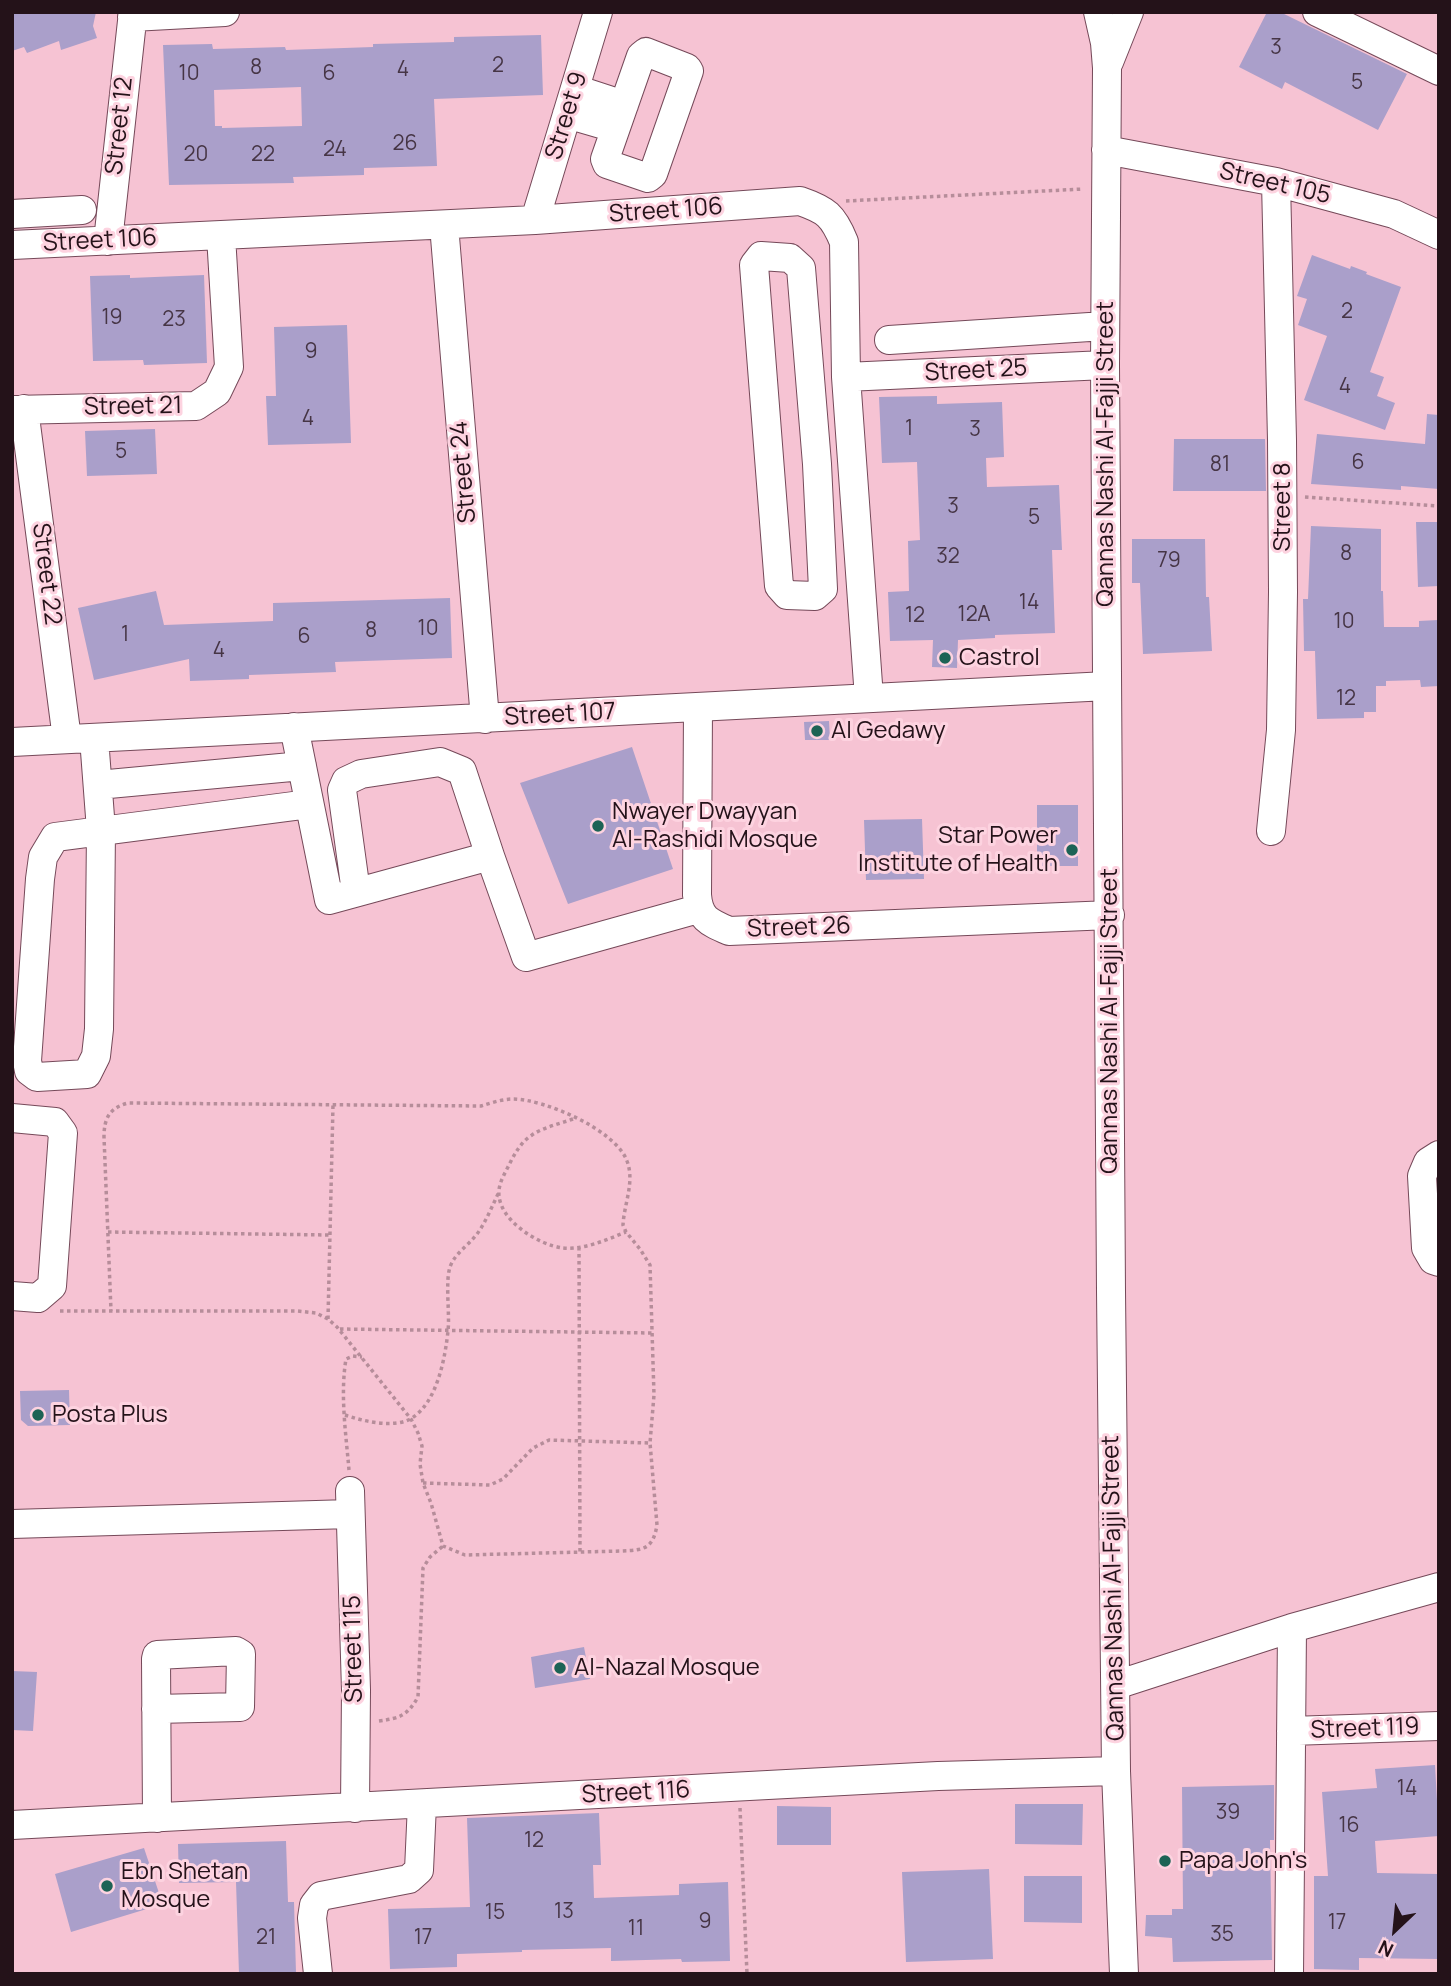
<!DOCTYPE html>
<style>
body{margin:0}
#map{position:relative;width:1451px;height:1986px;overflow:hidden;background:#f6c3d3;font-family:Manrope,sans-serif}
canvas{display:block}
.frame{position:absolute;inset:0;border:14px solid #241219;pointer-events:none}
.north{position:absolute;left:1360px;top:1895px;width:70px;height:70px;-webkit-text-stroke:5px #fdd3e0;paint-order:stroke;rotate:206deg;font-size:19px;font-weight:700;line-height:28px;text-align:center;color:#241219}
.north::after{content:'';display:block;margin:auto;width:24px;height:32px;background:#241219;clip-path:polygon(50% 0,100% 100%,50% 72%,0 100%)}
</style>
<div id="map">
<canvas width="1451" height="1986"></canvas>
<div class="frame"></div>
<div class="north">N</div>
</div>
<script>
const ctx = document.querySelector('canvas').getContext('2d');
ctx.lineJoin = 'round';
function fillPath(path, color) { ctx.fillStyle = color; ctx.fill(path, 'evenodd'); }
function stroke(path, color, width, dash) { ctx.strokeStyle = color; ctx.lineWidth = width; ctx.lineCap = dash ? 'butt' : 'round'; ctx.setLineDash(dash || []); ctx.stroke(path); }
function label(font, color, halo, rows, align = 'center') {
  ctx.font = font + ' Manrope,sans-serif'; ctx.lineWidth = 6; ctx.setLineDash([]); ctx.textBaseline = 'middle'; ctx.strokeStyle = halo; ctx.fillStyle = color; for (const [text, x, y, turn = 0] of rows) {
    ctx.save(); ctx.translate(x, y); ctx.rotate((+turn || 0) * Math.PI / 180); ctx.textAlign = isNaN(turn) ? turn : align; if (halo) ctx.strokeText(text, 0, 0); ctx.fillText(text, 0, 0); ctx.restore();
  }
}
const building = new Path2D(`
 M12 12H96L93 26 97 38 61 50 59 41 27 53 24 47 12 51Z
 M1267 12H1280L1407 74 1378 130 1285 82 1282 89 1239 67Z
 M541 35 543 95 434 99 437 166 364 168V175L293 177 294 183 169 185 163 45 212 44 213 49 285 47 286 50 373 47V44L454 42V37ZM301 87 302 126 222 128V126H215L214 90Z
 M1312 255 1350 269 1351 266 1367 272 1366 274 1401 287 1370 372 1384 377 1377 396 1395 403 1385 430 1304 400 1327 336 1298 325 1307 299 1297 296Z
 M130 275V278L204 275 207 363 144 365 143 360 93 361 90 276Z
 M347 325 351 443 268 445 266 396H276L274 327Z
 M937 396V404L1002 402 1004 457 986 458 987 487 1059 485 1062 550H1052L1055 633 995 635V638L958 640 957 668 932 667 933 640 890 641 888 592 909 591 908 541 920 540 917 462 882 463 879 397Z
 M1427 414 1439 415V489L1401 486V490L1311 484 1317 434 1425 444Z
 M155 429 157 474 87 476 85 431Z
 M1174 439H1265L1266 491H1173Z
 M1416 522H1439V586L1418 587Z
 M1311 526 1381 529V591H1383L1384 627H1419V621L1438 620 1439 686 1421 687 1420 680 1386 681V686H1376V712H1364V718L1317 719 1315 651H1304L1303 599H1308Z
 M1132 539H1205L1206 597H1209L1212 651 1143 654 1140 583H1132Z
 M156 591 164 625 273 621V603L450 598 452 658 335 662 336 672 249 675V679L190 681 189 659 94 680 78 608Z
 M829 721 830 740H805L804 722Z
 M632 747 673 869 568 904 520 783Z
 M1037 805H1078V866H1037Z
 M922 819 924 879 866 880 864 820Z
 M69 1390 70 1425 28 1426 21 1420 20 1391Z
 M584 1647 590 1679 535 1688 531 1657Z
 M12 1671 37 1672 33 1731 12 1730Z
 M1435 1765 1439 1836 1375 1841 1377 1873 1439 1874V1959L1359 1958V1970L1314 1969V1876H1328L1322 1792 1377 1788 1375 1769Z
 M1274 1785V1840H1270L1272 1960 1173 1962 1172 1938 1145 1936 1146 1915H1172V1909H1183L1182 1787Z
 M1015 1804H1083L1082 1845 1015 1844Z
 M777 1806 831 1807V1845H777Z
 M599 1813 601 1865H593L594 1898 679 1895V1884L728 1882 730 1961 682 1962 681 1959 611 1961V1948L522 1950V1952L457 1954V1967L390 1969 388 1909 470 1907 467 1818Z
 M286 1841 288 1902H294L296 1973 239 1974 236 1882 179 1883 178 1844Z
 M144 1848 161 1899 150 1900V1908L71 1932 55 1874Z
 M989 1869 993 1959 906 1962 902 1872Z
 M1024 1876H1082V1923L1024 1922Z`);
const path = new Path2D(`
 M846 201 1083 189
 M1305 497 1439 506
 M573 1119C559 1124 544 1127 532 1135 521 1142 515 1153 509 1165 505 1173 500 1181 499 1190 496 1219 538 1245 563 1248 584 1250 606 1240 626 1232
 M108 1232 330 1235
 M579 1247 580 1552
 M60 1311H298L316 1313 328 1319 337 1327 411 1419 418 1433 422 1446 420 1464 423 1483 431 1503 443 1546 465 1555 622 1551C644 1550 653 1549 657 1525L650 1443 654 1395 650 1265 640 1249 626 1232 623 1225C624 1204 635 1182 627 1161 616 1130 544 1099 513 1099 502 1099 491 1103 481 1106L128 1103C109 1108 104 1119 104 1137L111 1311
 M328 1319 333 1105
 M340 1329 653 1333
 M345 1415C362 1421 395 1429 412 1418 437 1402 445 1359 448 1331 450 1313 445 1283 450 1267 455 1253 468 1246 477 1234 486 1222 492 1206 499 1192
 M349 1470C346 1434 340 1395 346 1359L353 1356 362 1357
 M423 1483 490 1485 503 1479 533 1448 549 1440 650 1443
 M379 1721C400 1718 407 1716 418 1697L423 1568 430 1557 443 1546
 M740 1808 747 1974`);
const minor = new Path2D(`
 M1098 12 1105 43 1107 68 1105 365 1111 1291 1116 1771 1124 1974
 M1317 12 1439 71
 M132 17 225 12
 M646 52 687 68 689 71 653 174 648 178 607 164 605 159 641 56Z
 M1109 62 1129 12
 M575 89 624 105
 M567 114 615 128
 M1106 150 1276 182 1394 214 1439 235
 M12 214 82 210
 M535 220 598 12
 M444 225 485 719
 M108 241 133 12
 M12 245 535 220 800 201C826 210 833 215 844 242L846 377 869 698
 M761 256 790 258 801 268 817 464 823 589 815 596 787 595 779 586 754 265Z
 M889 340 1105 326
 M846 377 1105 365
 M24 409 67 739
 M12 410 196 406 217 392 229 367 221 236
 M698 707 697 895C699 918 708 922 729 931L1110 915
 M294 727 329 900 490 856 526 957 698 909
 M94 738 101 830 99 1029 96 1056 87 1074 37 1077 29 1071 27 1061 40 879 43 857 55 837 309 804
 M12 742 1107 686
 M98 785 302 766
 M1271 831 1281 730 1283 592 1282 440 1276 182
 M356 892 342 790 346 781 361 774 440 762 462 771 490 856
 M12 1118 55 1122 63 1133 52 1286 38 1298 12 1296
 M1439 1155 1428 1162 1422 1176 1426 1248 1433 1260 1439 1262
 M350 1491 356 1690 355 1808
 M12 1524 350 1514
 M1116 1685 1292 1628 1439 1587
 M156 1709 240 1707 241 1654 236 1651 157 1655 156 1659 157 1818
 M1291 1731 1439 1726
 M12 1825 938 1776 1116 1771
 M318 1974 312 1918 314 1905 321 1896 409 1879 419 1870 422 1804
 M1289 1974 1292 1628`);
const markers = [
 [945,658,7,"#1d6355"],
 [817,731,7,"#1d6355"],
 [598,826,7,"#1d6355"],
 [1072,850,7,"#1d6355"],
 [38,1415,7,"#1d6355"],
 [560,1668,7,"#1d6355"],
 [1165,1861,7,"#1d6355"],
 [107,1886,7,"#1d6355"]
];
const numberNames = [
 ["3",1276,48],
 ["2",498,66],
 ["8",256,68],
 ["4",403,70],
 ["10",189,74],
 ["6",329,74],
 ["5",1357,83],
 ["26",405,144],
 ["24",335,150],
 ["20",196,155],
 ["22",263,155],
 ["2",1347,312],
 ["19",112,318],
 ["23",174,320],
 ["9",311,352],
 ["4",1345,387],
 ["4",308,419],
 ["1",909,429],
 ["3",975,430],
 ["5",121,452],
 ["6",1358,463],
 ["81",1220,465],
 ["3",953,507],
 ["5",1034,518],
 ["8",1346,554],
 ["32",948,557],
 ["79",1169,561],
 ["14",1029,603],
 ["12A",974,615],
 ["12",915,616],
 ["10",1344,622],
 ["10",428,629],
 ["8",371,631],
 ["1",125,635],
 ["6",304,637],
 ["4",219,651],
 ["12",1346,699],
 ["14",1407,1789],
 ["39",1228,1813],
 ["16",1349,1826],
 ["12",534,1841],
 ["13",564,1912],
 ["15",495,1913],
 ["9",705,1922],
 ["17",1337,1923],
 ["11",636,1929],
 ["35",1222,1935],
 ["21",266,1938],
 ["17",423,1938]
];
const streetNames = [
 ["Street 9",567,116,-73],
 ["Street 12",120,126,-84],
 ["Street 105",1275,184,13],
 ["Street 106",666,211,-4],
 ["Street 106",100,241,-3],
 ["Street 25",976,371,-3],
 ["Street 21",133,407,-1],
 ["Qannas Nashi Al-Fajji Street",1106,454,-90],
 ["Street 24",464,472,-95],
 ["Street 8",1283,507,-90],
 ["Street 22",46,574,83],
 ["Street 107",560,715,-3],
 ["Street 26",799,928,-2],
 ["Qannas Nashi Al-Fajji Street",1110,1021,-90],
 ["Qannas Nashi Al-Fajji Street",1114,1588,-91],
 ["Street 115",354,1649,-91],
 ["Street 119",1365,1729,-2],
 ["Street 116",636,1793,-3]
];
const poiNames = [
 ["Castrol",959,658],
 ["Al Gedawy",831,731],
 ["Nwayer Dwayyan",612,812],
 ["Al-Rashidi Mosque",612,840],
 ["Star Power",1058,836,"right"],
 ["Institute of Health",1058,864,"right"],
 ["Posta Plus",52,1415],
 ["Al-Nazal Mosque",574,1668],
 ["Papa John's",1179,1861],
 ["Ebn Shetan",121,1872],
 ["Mosque",121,1900]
];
fillPath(building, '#aa9fca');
stroke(minor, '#754959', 30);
stroke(path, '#b68d9a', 3.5, [3.5, 3.5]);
stroke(minor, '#fff', 28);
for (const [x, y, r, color] of markers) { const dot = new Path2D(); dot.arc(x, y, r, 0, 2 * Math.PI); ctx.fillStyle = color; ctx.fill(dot); stroke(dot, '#fdd3e0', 2.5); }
label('21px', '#463545', null, numberNames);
label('24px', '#241219', '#fdd3e0', streetNames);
label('24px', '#241219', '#fdd3e0', poiNames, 'left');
</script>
